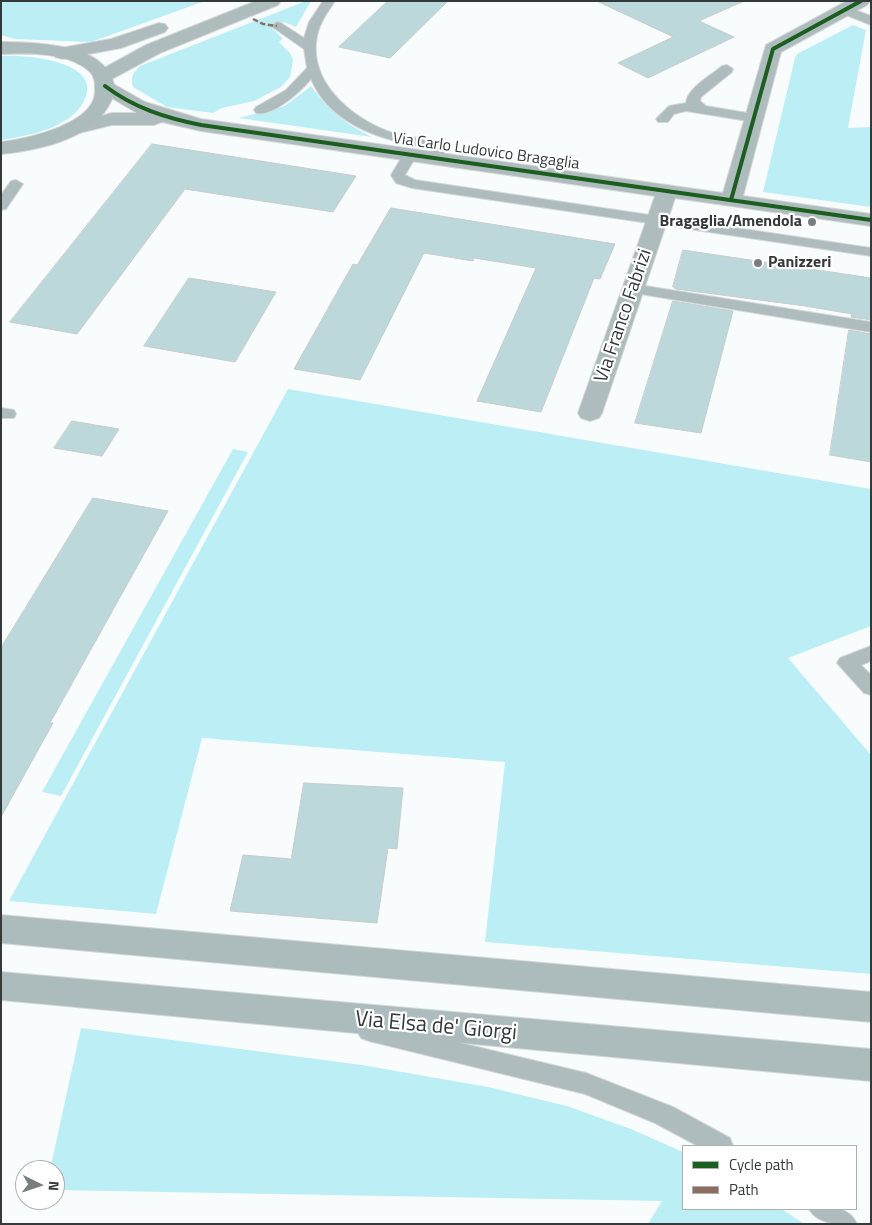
<!DOCTYPE html>
<style>
body{margin:0}
#map{position:relative;width:872px;height:1225px;overflow:hidden;background:#f8fcfc;font-family:"Titillium Web",sans-serif}
canvas{display:block}
.frame{position:absolute;inset:0;border:2px solid #34393a;pointer-events:none}
.legend{position:absolute;left:682px;top:1145px;width:175px;height:65px;box-sizing:border-box;background:#fff;border:1px solid #aeb0b0;margin:0;padding:6px 9px;list-style:none;font-size:15px;color:#34393a}
.legend li{display:flex;align-items:center;gap:10px;height:25px}
.legend b{width:25px;border:1px solid #aeb0b0}
.north{position:absolute;left:15px;top:1160px;width:50px;height:50px;box-sizing:border-box;background:#fff;border:1px solid #aeb0b0;border-radius:50%;rotate:94deg;font-size:14px;font-weight:700;line-height:20px;text-align:center;color:#34393a}
.north::after{content:'';display:block;margin:auto;width:18px;height:22px;background:#797d7e;clip-path:polygon(50% 0,100% 100%,50% 72%,0 100%)}
</style>
<div id="map">
<canvas width="872" height="1225"></canvas>
<div class="frame"></div>
<ul class="legend">
<li><b style="height:6px;background:#1b5e20"></b>Cycle path</li>
<li><b style="height:6px;background:#8d6e63"></b>Path</li>
</ul>
<div class="north">N</div>
</div>
<script>
const ctx = document.querySelector('canvas').getContext('2d');
ctx.lineJoin = 'round';
function fillPath(path, color) { ctx.fillStyle = color; ctx.fill(path, 'evenodd'); }
function stroke(path, color, width, dash) { ctx.strokeStyle = color; ctx.lineWidth = width; ctx.lineCap = dash ? 'butt' : 'round'; ctx.setLineDash(dash || []); ctx.stroke(path); }
function label(font, color, halo, rows, align = 'center') {
  ctx.font = font + ' "Titillium Web",sans-serif'; ctx.lineWidth = 4.5; ctx.setLineDash([]); ctx.textBaseline = 'middle'; ctx.strokeStyle = halo; ctx.fillStyle = color; for (const [text, x, y, turn = 0] of rows) {
    ctx.save(); ctx.translate(x, y); ctx.rotate((+turn || 0) * Math.PI / 180); ctx.textAlign = isNaN(turn) ? turn : align; if (halo) ctx.strokeText(text, 0, 0); ctx.fillText(text, 0, 0); ctx.restore();
  }
}
const green = new Path2D(`
 M1 1H205L91 42 15 39 1 35Z
 M306 1H311L296 27 284 22 272 28 283 39 279 42 290 53 293 60 290 77 281 87 254 101 222 108 213 113 167 107 133 87C130 77 133 73 140 66Z
 M853 25 866 30 848 128 871 127V207L763 192 795 58 797 54Z
 M1 56C22 54 99 60 86 96 76 127 29 136 1 140Z
 M311 86C330 112 344 123 372 137L239 118 285 106Z
 M288 389 871 489V626L788 658 871 755V974L485 942 505 762 202 738 156 914 9 901Z
 M233 449 248 452 61 796 42 792Z
 M81 1028 362 1065 488 1087 567 1106 631 1129 683 1152V1209H782L804 1224H648L662 1201 55 1190V1170H50Z`);
const building = new Path2D(`
 M388 1H448L390 58 339 47Z
 M597 1H744L699 21 734 37 648 78 618 63 673 37Z
 M152 144 356 176 333 212 185 189 77 334 10 322Z
 M391 208 615 244 600 279 594 278 541 412 477 401 536 268 474 258 473 261 424 253 360 380 294 369 353 264 357 265Z
 M683 250 871 278V320L851 317 852 314 805 306 676 289 673 287Z
 M189 278 276 292 235 362 144 346Z
 M673 301 733 311 701 433 635 423Z
 M849 330 871 334V462L830 455Z
 M72 421 119 429 102 456 54 448Z
 M93 498 168 511 50 723H53L1 817V648Z
 M304 783 403 788 397 849 388 848 377 923 230 911 243 855 291 859Z`);
const lane = new Path2D(`
 M323 1H335C326 14 317 27 316 43 312 88 358 122 396 134 412 139 430 138 446 142L448 145 439 161H429L427 158 433 148C387 142 331 127 311 79 301 91 273 117 256 113L254 110 256 107 286 90 307 68 304 49 271 26 277 22 281 23 304 38 309 22Z
 M845 6 871 16V25L841 13 839 10 841 7Z
 M727 65 733 69 732 72 701 97 700 101 706 106 759 115 761 118 759 121 754 122 686 111 674 114 668 122H658L656 119 669 106 686 103C687 88 712 75 722 66Z
 M410 151 417 155 405 175 415 180 871 248V256L412 188 396 183 391 175 405 152Z
 M16 180 23 184 6 209 1 210V195L11 181Z
 M633 284 871 322V332L628 292 625 289 628 286Z
 M1 408 14 410 16 414 14 418H1Z
 M871 646V661L861 665 871 675V695L864 693 837 663 840 658Z
 M369 1021 586 1073 673 1107 730 1138 733 1146H698L655 1123 585 1094 369 1041 361 1038 357 1031 361 1024Z
 M809 1209C828 1208 848 1204 857 1224 838 1224 818 1225 809 1209Z`);
const street = new Path2D(`
 M256 1H281L278 5 160 53 108 81 145 102 201 119 723 193 766 45 847 1H870L867 5 781 52 743 196 871 214V226L675 198 602 413 599 418 590 421 581 418 578 413 655 196 201 131 162 122 154 125H112L71 135 64 133 61 129 64 125 112 113H137L98 90 95 86 99 82 93 77 95 73 146 45Z
 M159 23 165 24 168 28 165 32 121 48 62 59 55 57 53 53 55 49 111 39Z`);
const secondary = new Path2D(`
 M1 42C29 42 83 44 103 65 112 75 118 87 112 99 95 139 40 150 1 154V142C26 139 97 124 95 90 95 83 95 77 90 72 69 52 28 53 1 54Z
 M1 915 871 992V1022L1 943Z
 M1 972 871 1049V1081L1 1000Z`);
const quiet = new Path2D(`
 M253 19 263 24 277 26`);
const cycleway = new Path2D(`
 M105 86C134 108 166 118 201 125L871 220
 M731 200 773 49 861 1`);
const markers = [
 [812,222,5,"#797d7e"],
 [758,263,5,"#797d7e"]
];
const farStreetnames = [
 ["Via Carlo Ludovico Bragaglia",486,152,8]
];
const farPoinames = [
 ["Bragaglia/Amendola",802,222],
 ["Panizzeri",768,263,"left"]
];
const streetNames = [
 ["Via Franco Fabrizi",624,316,-71]
];
const nearStreetnames = [
 ["Via Elsa de' Giorgi",436,1027,5]
];
fillPath(green, '#bbeff5');
fillPath(building, '#bcd8db');
stroke(building, '#c8cccc', 1);
stroke(lane, '#d6d8d8', 2);
stroke(street, '#d6d8d8', 2);
stroke(secondary, '#d6d8d8', 2);
fillPath(lane, '#afbcbe');
fillPath(street, '#afbcbe');
fillPath(secondary, '#acbbbc');
stroke(quiet, '#8d6e63', 2.5, [5.5, 2.5]);
stroke(cycleway, '#1b5e20', 4);
for (const [x, y, r, color] of markers) { const dot = new Path2D(); dot.arc(x, y, r, 0, 2 * Math.PI); ctx.fillStyle = color; ctx.fill(dot); stroke(dot, '#fff', 2); }
label('16px', '#34393a', '#fff', farStreetnames);
label('bold 16px', '#34393a', '#fff', farPoinames, 'right');
label('19px', '#34393a', '#fff', streetNames);
label('22px', '#34393a', '#fff', nearStreetnames);
</script>
